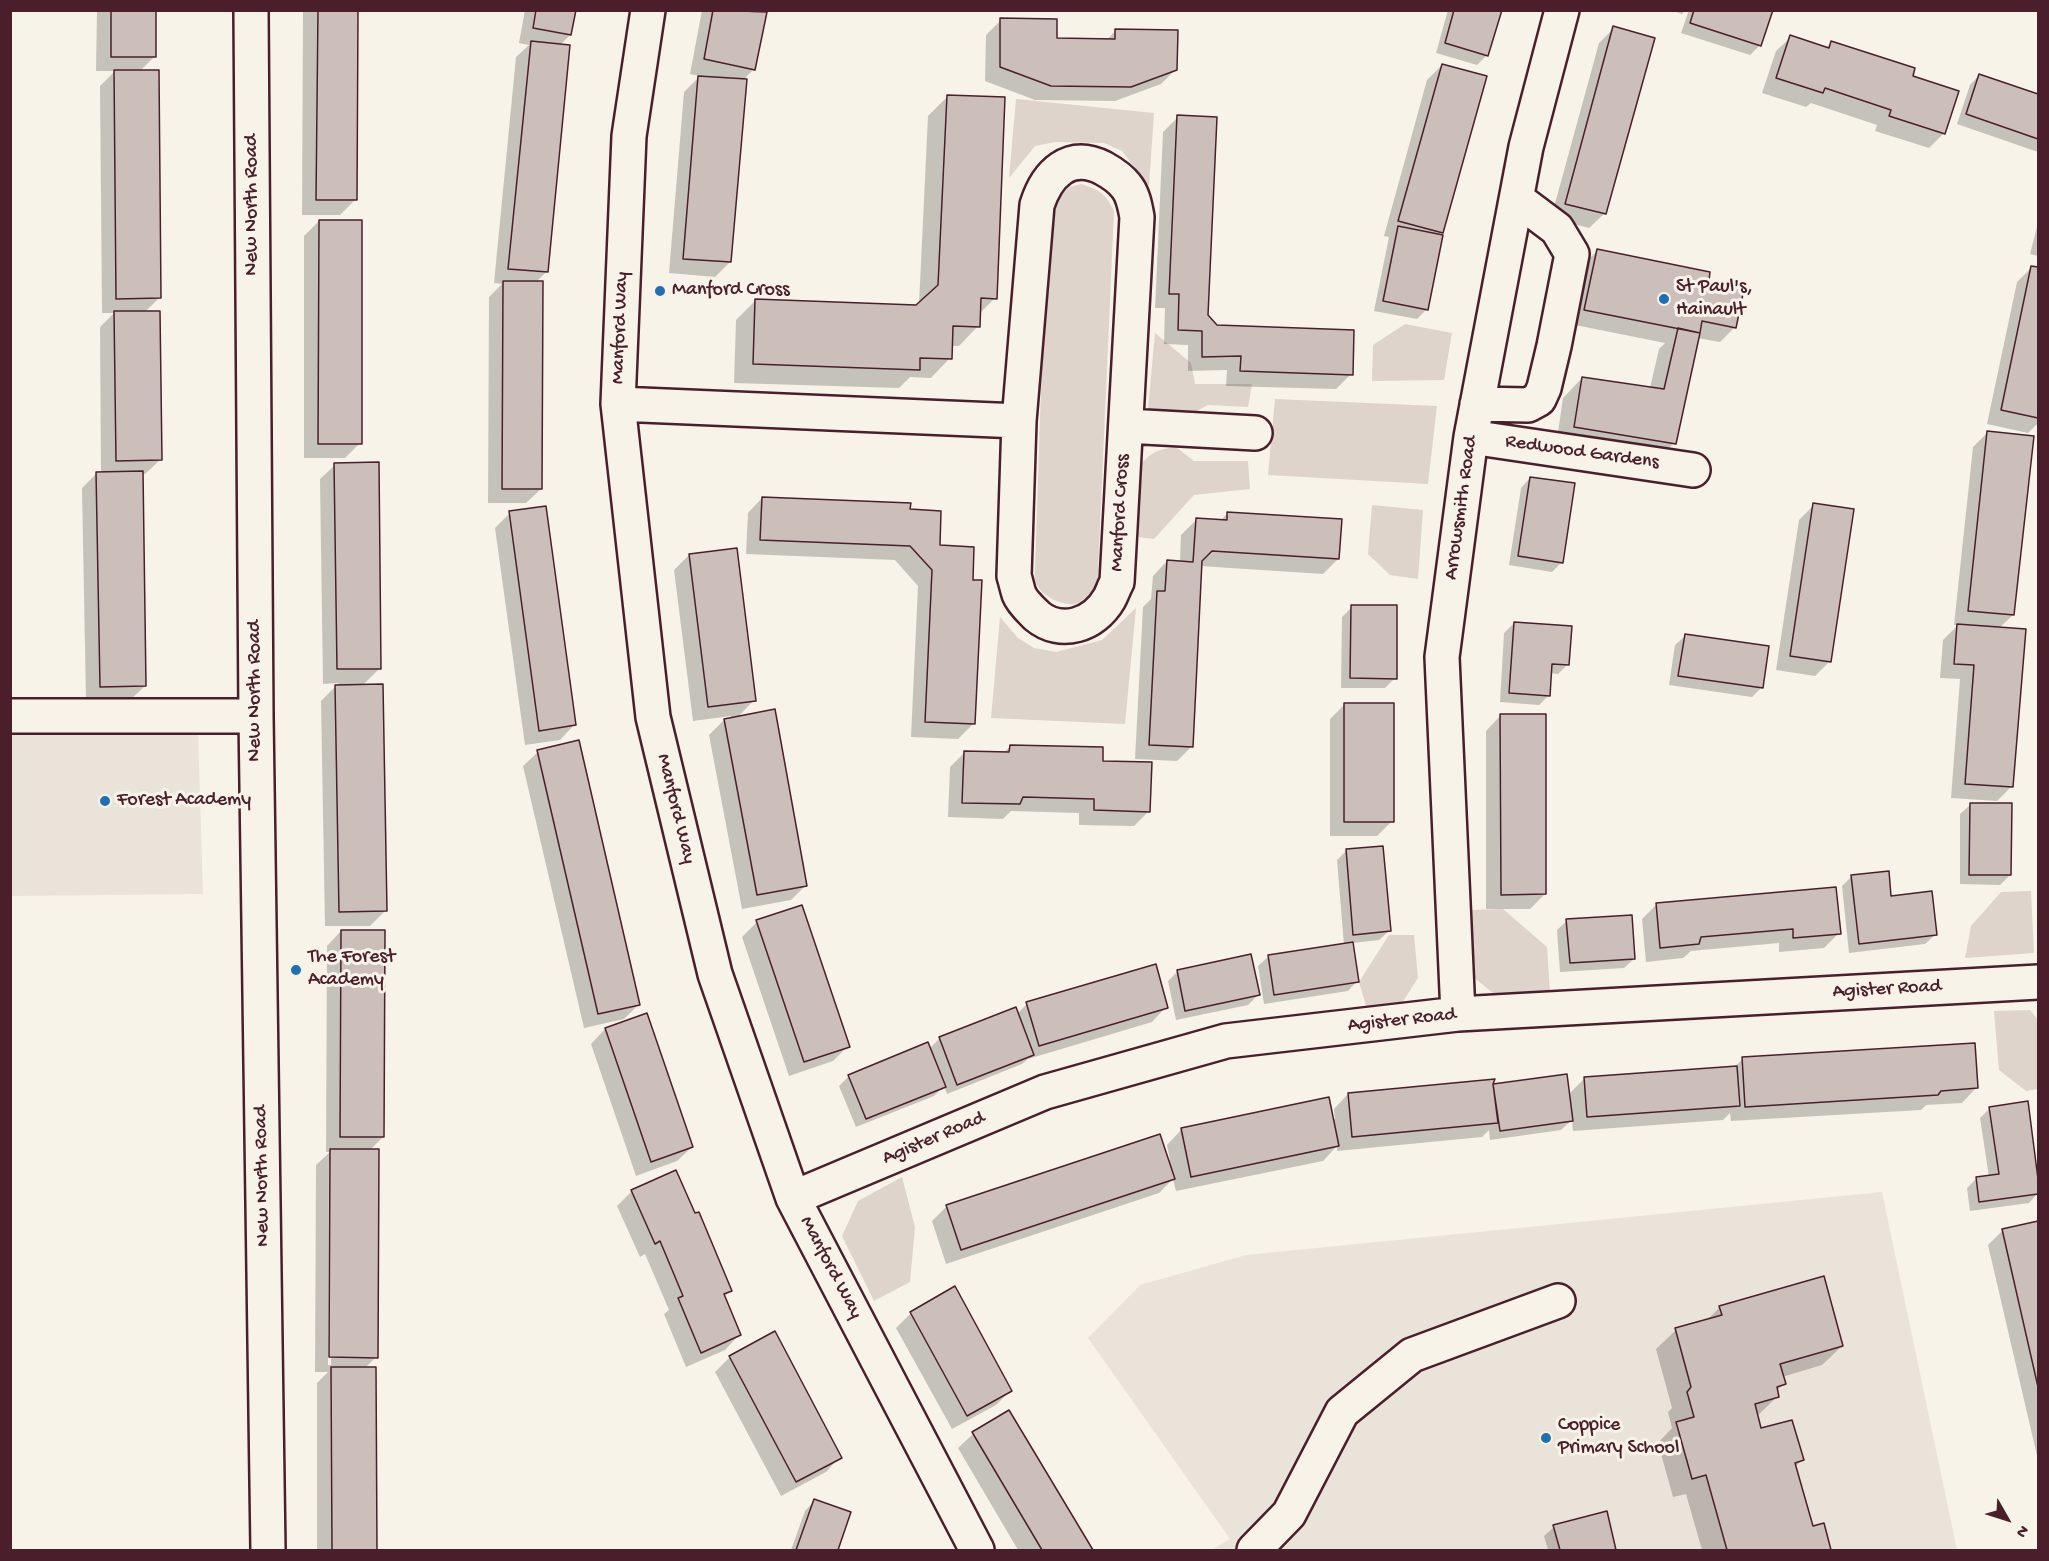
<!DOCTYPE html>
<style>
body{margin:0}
#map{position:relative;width:2049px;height:1561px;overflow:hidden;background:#f7f3e8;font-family:"Gochi Hand",sans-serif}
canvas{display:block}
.frame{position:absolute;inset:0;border:12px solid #4a1f2b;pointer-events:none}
.north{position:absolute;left:1977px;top:1489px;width:60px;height:60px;-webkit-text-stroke:4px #f7f3e8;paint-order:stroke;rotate:129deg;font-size:16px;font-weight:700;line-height:24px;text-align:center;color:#4a1f2b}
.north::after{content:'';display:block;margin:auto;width:21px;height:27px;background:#4a1f2b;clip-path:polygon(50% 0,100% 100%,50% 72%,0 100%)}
</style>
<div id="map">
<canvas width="2049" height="1561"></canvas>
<div class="frame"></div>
<div class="north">N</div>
</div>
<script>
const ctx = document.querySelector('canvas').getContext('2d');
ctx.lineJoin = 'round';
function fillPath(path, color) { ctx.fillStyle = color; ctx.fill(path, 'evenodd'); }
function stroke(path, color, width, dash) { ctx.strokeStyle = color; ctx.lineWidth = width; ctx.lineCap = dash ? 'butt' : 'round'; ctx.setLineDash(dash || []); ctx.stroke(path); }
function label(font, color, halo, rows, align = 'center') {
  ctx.font = font + ' "Gochi Hand",sans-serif'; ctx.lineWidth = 6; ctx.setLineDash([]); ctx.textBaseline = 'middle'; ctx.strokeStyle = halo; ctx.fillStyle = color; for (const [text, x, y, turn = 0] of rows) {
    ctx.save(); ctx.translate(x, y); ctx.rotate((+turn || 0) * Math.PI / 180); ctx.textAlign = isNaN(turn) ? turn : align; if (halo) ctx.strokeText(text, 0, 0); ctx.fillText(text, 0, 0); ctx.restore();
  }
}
const built = new Path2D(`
 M197 698 203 894 11 896V708Z
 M1882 1192 1957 1550H1211L1230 1539 1088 1338 1140 1285 1246 1255Z`);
const green = new Path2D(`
 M1016 99 1154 113 1149 186 1122 151 1104 143 1056 142 1035 146 1009 178Z
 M1081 184C1100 190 1105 193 1114 211L1097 593C1091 598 1084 603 1076 604 1062 606 1041 596 1036 583 1034 579 1035 573 1035 568L1047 210 1069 187Z
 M1405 324 1452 333 1444 380 1372 381 1373 345Z
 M1155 333 1191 363 1195 384H1252L1248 407 1208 405 1187 416 1153 413 1148 409Z
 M1275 399 1437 406 1428 484 1268 475Z
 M1176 447 1194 461H1248L1250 489 1194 495 1154 539 1138 537 1142 463C1152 451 1161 449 1176 447Z
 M1372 505 1423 510 1418 579 1390 575 1368 554Z
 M1136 608 1125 724 991 718 1000 617 1018 638 1034 648 1056 652 1102 640Z
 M2031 891 2034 953 1965 958 1971 926 2001 892Z
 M1503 909 1547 947 1550 993 1499 998 1472 976 1470 910Z
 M1389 935H1414L1418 978 1402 1003 1367 1009 1359 982Z
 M2030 1010 2038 1020V1089L2026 1091 1999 1070 1994 1011Z
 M902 1177 915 1227 910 1282 874 1301 842 1236 858 1201Z`);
const shadow = new Path2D(`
 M97 10H155L154 57 140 71 159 298 145 312 160 460 145 474H141L145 686 130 700 86 701 82 488 96 474 101 473 100 327 114 313H102L100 86 115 71H96Z
 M303 10H356L355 200 340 215H302Z
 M525 10H575L570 35 560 45 546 272 536 282 541 489 526 503H488L489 297 502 284 494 283 516 57 529 45 519 43Z
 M702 10H757L765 13 754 69 742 81 730 262 715 277 669 273 684 92 700 76 690 74Z
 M1448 10H1500L1487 55 1477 65 1436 53Z
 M1669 10H1686L1682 14Z
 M1689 10H1771L1760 45 1750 55 1681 33Z
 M1001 20 1055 39 1106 41 1116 30 1176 69 1161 84 1115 101 1035 100 985 81 986 35Z
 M1614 28 1653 39 1604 214 1589 228 1551 218 1599 43Z
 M1791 37 1826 48 1832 42 1911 77 1944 133 1929 148 1875 131 1877 125 1811 103 1806 107 1762 93 1776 51Z
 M1442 65 1441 232 1438 235 1427 309 1417 319 1374 311 1389 237 1384 236 1427 80Z
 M1979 75 2038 96V152L1957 124 1970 85Z
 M947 97 995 298 979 314 978 326 959 346H951L950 358 931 378 910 377 899 388 734 383 736 320 756 300 917 306 919 304 928 116Z
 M1178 117 1206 316 1216 327 1351 374 1336 389 1226 386 1227 370 1188 371V345L1164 344 1165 308H1155L1163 132Z
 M319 221 360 443 345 458H304V236Z
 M2038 223V256L2030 254Z
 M1597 251 1707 283 1735 327 1720 342 1697 338 1674 443 1655 462 1556 446 1563 398 1582 378 1650 388 1659 349 1665 343 1570 324 1582 266Z
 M2032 267 2038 269V423L2028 433 1987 424 2017 282Z
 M1988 432 2013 615 1999 628 2012 786 1997 801 1951 798 1960 679 1940 678 1943 640 1958 625H1954L1973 447Z
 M335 465 380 668 362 686 385 911 370 926H325L321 701 339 683 323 684 320 479Z
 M1530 478 1562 562 1552 572 1509 565 1521 488Z
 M762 498 909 511 938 547 973 724 958 739 911 737 918 586 895 560 746 554 748 513Z
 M1814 505 1830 661 1815 676 1776 670 1799 520Z
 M510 513 574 725 560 740 525 745 495 528Z
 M1228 513 1338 559 1323 574 1200 566 1192 746 1177 761 1135 759 1143 607 1151 599 1153 576 1167 561 1180 562 1181 535 1196 520 1220 521Z
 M689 555 754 700 737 718 806 885 791 900 742 909 709 735 724 720 732 719 731 716 693 721 674 570Z
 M1352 607 1395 678 1385 688H1341L1342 617Z
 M1514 623 1568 664 1558 674 1550 673 1549 695 1539 705 1500 702 1504 633Z
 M1685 636 1762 687 1752 697 1669 685 1675 645Z
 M1345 704 1392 821 1377 836H1330V719Z
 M1500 716 1545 894 1530 909H1486V731Z
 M1011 746 1149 811 1134 826 1079 825V813L1011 811 1003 819 948 817 950 767 965 752 1003 753Z
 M538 752 639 1004 624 1019 584 1028 523 766Z
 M1970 805 2010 875 2000 885 1960 884V814Z
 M1346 851 1389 931 1379 940 1352 943 1357 981 1348 991 1264 1004 1258 966 1268 957 1344 945 1337 860Z
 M1852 876 1890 897 1935 935 1925 944 1849 953 1842 886Z
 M1657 904 1839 933 1824 948 1779 952V943L1691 951 1683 958 1646 962 1642 919Z
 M1567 921 1634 959 1624 968 1560 972 1557 930Z
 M757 922 848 1046 833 1061 789 1076 742 937Z
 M341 931 383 1137 369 1151 376 1357 365 1368H374L375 1550H317V1383L328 1372H315L316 1165 330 1152H326L327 946ZM329 1163H332L331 1365H328Z
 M1178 971 1258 995 1248 1005 1176 1020 1168 981Z
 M1027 1004 1166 1007 1152 1022 1028 1059 1022 1064 947 1094 944 1086 934 1096 856 1127 839 1086 849 1076 929 1049 940 1038 1017 1014Z
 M646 1015 692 1147 677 1161 636 1176 591 1044 605 1029Z
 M1743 1059 1976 1088 1962 1103 1926 1105 1921 1110 1731 1121 1730 1113 1723 1120 1573 1131 1572 1120 1561 1130 1490 1140 1489 1130 1482 1137 1337 1151V1146L1323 1161 1176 1191 1173 1179 1159 1193 946 1264 932 1221 947 1206 1170 1160 1167 1145 1181 1130 1335 1119 1334 1109 1348 1094 1490 1089 1494 1086 1568 1095 1585 1078 1734 1067Z
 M2027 1103 2038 1193 2029 1203 1970 1211 1967 1188 1976 1179 1989 1177 1980 1118 1990 1108Z
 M632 1191 731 1290 724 1297 739 1335 725 1350 686 1367 664 1314 669 1310 645 1254 640 1257 617 1206Z
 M2038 1222V1460L1988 1245 2003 1230Z
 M1720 1307 1842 1346 1822 1365 1782 1377 1784 1384 1776 1391 1778 1396 1757 1416 1760 1430 1802 1460 1795 1467 1812 1528 1823 1525 1830 1550H1702L1686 1494 1673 1497 1658 1443 1672 1428 1668 1412 1672 1408 1656 1349 1676 1330 1706 1321Z
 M911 1313 1010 1391 996 1405 952 1429 896 1328Z
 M730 1357 840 1457 826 1472 781 1496 715 1372Z
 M1009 1412 1091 1550H1018L958 1448 973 1434Z
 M814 1501 849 1513 836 1550H791L805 1511Z
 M1606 1513 1615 1550H1548L1544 1536 1554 1527Z`);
const building = new Path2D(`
 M111 10H156V57H111Z
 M318 10H358L357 200H316Z
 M536 10H576L571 35 533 28Z
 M713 10 767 12 755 70 704 59Z
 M1454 10H1502L1488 56 1445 43Z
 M1694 10H1773L1761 46 1690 23Z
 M1000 18 1057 19V38L1115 39V29L1178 30 1177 70 1131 87 1051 86 1000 67Z
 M1613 26 1655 38 1606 214 1565 204Z
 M1790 35 1829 48 1831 41 1915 68 1913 76 1959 91 1945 134 1889 116 1891 110 1825 88 1823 93 1776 78Z
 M531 41 570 45 548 272 508 269Z
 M1442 64 1487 76 1443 233 1398 221Z
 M114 70H159L161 298 116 299Z
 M1979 74 2038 94V139L1966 114Z
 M698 76 747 79 731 262 683 259Z
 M947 95 1005 97 997 299 981 298 980 327 953 326 952 359 920 358V370L753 364 755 299 916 305 938 285Z
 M1177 115 1217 117 1208 315 1217 325 1354 330 1353 375 1240 371 1241 356 1202 357V331L1178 330 1179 294H1169Z
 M319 220H362V444H318Z
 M1398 226 1443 235 1428 310 1383 301Z
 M1597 249 1710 272 1709 281 1744 289 1736 328 1702 321 1700 333 1584 310Z
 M2031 266 2038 267V418L2001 410Z
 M503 281H543L542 489H502Z
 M114 311H160L162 460 116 461Z
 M1678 328 1700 333 1676 444 1574 427 1582 377 1664 389Z
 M1987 431 2034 436 2014 615 1968 611Z
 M379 462 381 669H337L334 463Z
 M143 471 146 686 100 687 96 472Z
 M1530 477 1575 483 1563 563 1518 556Z
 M762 497 911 503 910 509 941 511 940 545 974 547 973 580H982L975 724 925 722 932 570 910 546 760 540Z
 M1813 503 1854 509 1831 662 1790 656Z
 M546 506 576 725 539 731 509 511Z
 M1227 512 1342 519 1339 559 1212 551 1202 561 1193 747 1149 745 1157 591H1165L1167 560 1193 562 1196 518 1227 520Z
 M737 548 756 701 708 707 689 554Z
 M1351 605H1397V679L1350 678Z
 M1514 622 1572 626 1569 665 1552 664 1550 696 1509 693Z
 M1957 624 2026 629 2013 787 1965 784 1974 665 1954 664Z
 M1685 634 1769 646 1763 688 1678 676Z
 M383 684 387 911 339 912 335 685Z
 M1344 703H1394V822H1344Z
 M775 709 807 886 757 895 724 719Z
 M1500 714H1546V894L1501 895Z
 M579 740 640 1005 598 1014 537 750Z
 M1010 745 1103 747V761L1152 762 1150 812 1094 810V799L1023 797 1020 804 962 803 964 751 1009 752Z
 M1970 803H2012L2011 875H1969Z
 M1383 846 1391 931 1353 935 1346 849Z
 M1889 871 1891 896 1932 891 1937 935 1859 944 1851 875Z
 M1836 887 1841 934 1793 938V929L1701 937 1699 944 1660 948 1656 903Z
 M802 905 850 1047 804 1062 756 920Z
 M1632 915 1635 959 1570 963 1566 919Z
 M341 930H385L384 1137H340Z
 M1353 942 1359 982 1274 995 1268 955Z
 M1251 954 1260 995 1185 1011 1177 970Z
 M1156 964 1168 1008 1039 1046 1026 1002Z
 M1016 1007 1034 1055 957 1085 939 1037Z
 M647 1013 693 1147 651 1162 605 1028Z
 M928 1042 946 1087 866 1119 848 1075Z
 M1975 1043 1978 1088 1941 1091 1938 1095 1745 1107 1742 1057Z
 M1737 1066 1740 1106 1587 1117 1584 1077Z
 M1567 1074 1573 1121 1500 1131 1493 1084Z
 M1495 1079 1493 1084 1498 1123 1352 1137 1348 1093Z
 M1329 1097 1339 1146 1191 1177 1181 1128Z
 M2028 1101 2038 1179V1194L1979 1202 1976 1177 1999 1174 1989 1107Z
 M1160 1134 1175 1179 961 1250 946 1205Z
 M330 1149H379L378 1358 329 1357Z
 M676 1170 695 1213 699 1212 732 1291 724 1294 741 1335 701 1353 678 1298 683 1296 660 1241 655 1244 631 1190Z
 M2038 1221V1387L2002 1229Z
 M1824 1276 1843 1346 1780 1364 1786 1384 1777 1387 1779 1397 1755 1404 1761 1428 1792 1420 1804 1460 1795 1463 1813 1526 1824 1523 1831 1550H1727L1706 1475 1692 1479 1676 1422 1694 1417 1687 1392 1691 1387 1675 1328 1722 1315 1719 1306Z
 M955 1286 1012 1391 967 1416 910 1312Z
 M775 1331 842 1458 796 1482 729 1356Z
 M331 1367H376L377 1550H332Z
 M1009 1410 1093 1550H1042L972 1432Z
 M814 1499 851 1512 838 1550H796Z
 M1607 1511 1616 1550H1560L1553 1525Z`);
const minor = new Path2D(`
 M251 10 256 716 268 1550
 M648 10 629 136 618 404 653 717 715 974 793 1198 977 1550
 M618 404 1019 421 1037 205C1047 174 1069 151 1103 168 1112 173 1120 178 1126 186 1133 194 1135 206 1137 217L1117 582C1114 587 1112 594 1109 599 1094 625 1061 636 1037 616 1031 610 1022 602 1019 594 1017 588 1016 582 1014 576L1019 421
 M1477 404 1528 405 1539 399 1544 388 1554 346 1572 254 1557 229 1517 199
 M1126 426 1255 433
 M1471 437 1693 470
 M10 716H256
 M1458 1014 1442 657 1471 437 1526 147 1562 10
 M793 1198 1045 1092 1226 1041 1458 1014 2038 982
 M1254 1550 1289 1514 1342 1412 1412 1355 1558 1301`);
const markers = [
 [660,291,6,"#1f6fb2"],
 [1664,299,6,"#1f6fb2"],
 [105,801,6,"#1f6fb2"],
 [296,970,6,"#1f6fb2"],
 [1546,1438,6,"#1f6fb2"]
];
const streetNames = [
 ["New North Road",253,205,-90],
 ["Manford Way",621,328,-88],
 ["Redwood Gardens",1582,453,8],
 ["Arrowsmith Road",1462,508,-82],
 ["Manford Cross",1121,513,-87],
 ["New North Road",256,691,-90],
 ["Manford Way",675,809,76],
 ["Agister Road",1887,990,-3],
 ["Agister Road",1402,1021,-6],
 ["Agister Road",934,1139,-23],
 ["New North Road",263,1176,-91],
 ["Manford Way",830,1268,62]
];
const poiNames = [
 ["St Paul's,",1676,288],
 ["Hainault",1676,311],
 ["Manford Cross",672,291],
 ["Forest Academy",117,801],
 ["The Forest",308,958],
 ["Academy",308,981],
 ["Coppice",1558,1426],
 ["Primary School",1558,1449]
];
fillPath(built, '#eae3da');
fillPath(green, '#ded4cc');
fillPath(shadow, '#0003');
fillPath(building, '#ccbfb9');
stroke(building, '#4a1f2b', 1.5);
stroke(minor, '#4a1f2b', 38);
stroke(minor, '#f7f3e8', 33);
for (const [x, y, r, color] of markers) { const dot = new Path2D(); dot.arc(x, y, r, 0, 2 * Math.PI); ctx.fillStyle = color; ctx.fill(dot); stroke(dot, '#f7f3e8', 2); }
label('20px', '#4a1f2b', '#f7f3e8', streetNames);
label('20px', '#4a1f2b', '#f7f3e8', poiNames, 'left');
</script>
